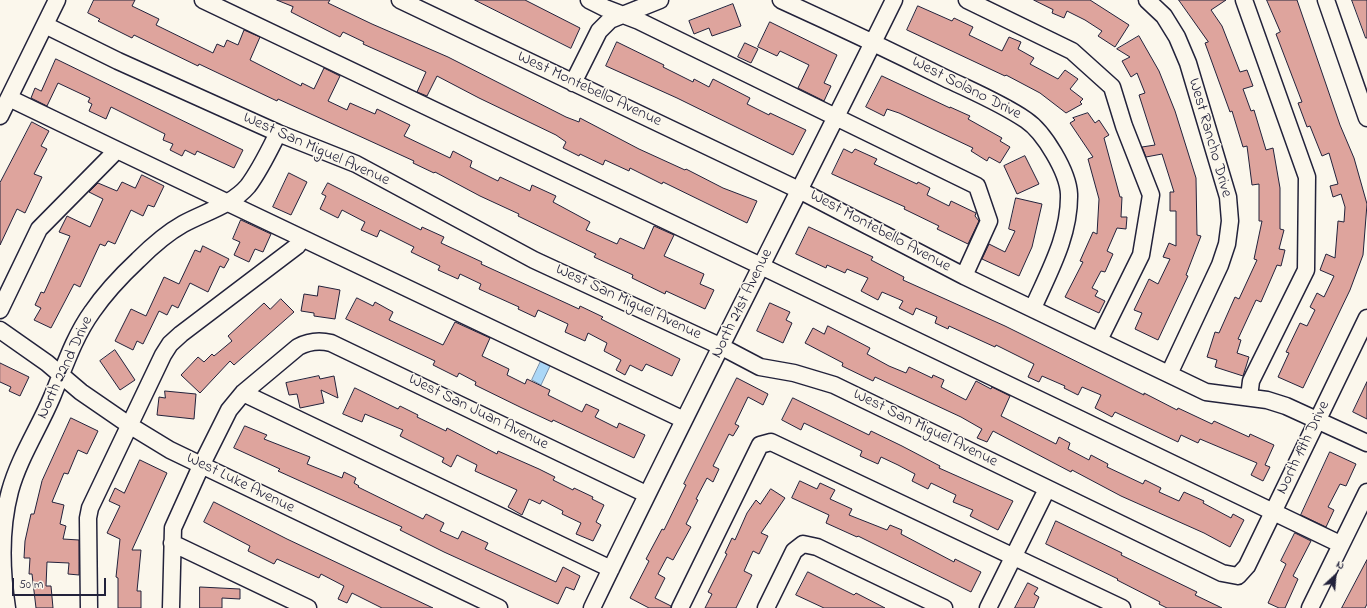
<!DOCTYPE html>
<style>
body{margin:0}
#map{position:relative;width:1367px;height:608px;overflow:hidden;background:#fbf7ec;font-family:"Indie Flower",sans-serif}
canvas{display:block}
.north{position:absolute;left:1315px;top:556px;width:40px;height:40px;-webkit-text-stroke:3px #fbf7ec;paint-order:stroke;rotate:26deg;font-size:11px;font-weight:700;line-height:16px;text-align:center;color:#22223b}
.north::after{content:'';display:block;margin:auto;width:14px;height:18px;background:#22223b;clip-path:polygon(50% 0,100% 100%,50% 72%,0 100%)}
.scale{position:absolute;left:12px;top:578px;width:94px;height:18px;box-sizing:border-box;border:2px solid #22223b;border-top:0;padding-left:5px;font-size:12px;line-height:14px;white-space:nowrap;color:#22223b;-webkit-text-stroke:3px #fbf7ec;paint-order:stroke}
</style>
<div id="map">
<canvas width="1367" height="608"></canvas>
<div class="north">N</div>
<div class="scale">50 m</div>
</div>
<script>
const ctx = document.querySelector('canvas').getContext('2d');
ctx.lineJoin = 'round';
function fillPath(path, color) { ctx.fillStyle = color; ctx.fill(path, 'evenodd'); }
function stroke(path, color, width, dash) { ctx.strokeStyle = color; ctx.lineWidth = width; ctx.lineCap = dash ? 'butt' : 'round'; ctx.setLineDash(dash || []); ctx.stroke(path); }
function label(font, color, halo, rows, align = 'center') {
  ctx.font = font + ' "Indie Flower",sans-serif'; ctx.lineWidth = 3; ctx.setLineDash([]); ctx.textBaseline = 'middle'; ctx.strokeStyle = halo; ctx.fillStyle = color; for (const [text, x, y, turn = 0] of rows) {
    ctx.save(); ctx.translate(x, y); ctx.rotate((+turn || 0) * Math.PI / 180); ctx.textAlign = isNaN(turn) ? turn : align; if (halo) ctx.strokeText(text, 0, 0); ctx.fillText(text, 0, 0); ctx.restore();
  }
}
const water = new Path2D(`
 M541 361 550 366 541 385 532 380Z`);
const building = new Path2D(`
 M94 0H135L132 6 159 19 156 25 213 53 217 44 224 47 227 40 238 45 244 30 260 37 250 60 301 86 302 83 314 89 324 68 340 76 328 101 347 110 350 103 375 114 377 109 410 125 404 136 450 158 453 151 472 161 470 167 498 181 500 177 530 191 532 185 556 196 553 202 590 222 586 230 617 244 620 238 644 249 654 226 674 235 664 256 704 274 700 284 714 290 705 309 666 291 665 294 632 278 633 275 594 257 596 254 518 216 519 214 480 196 435 172 434 173 413 163 414 161 278 99 277 101 199 64 198 66 134 35 132 38 98 21 100 19 88 13Z
 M277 0H330L328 3 372 24 448 57 566 117 579 122 580 118 639 149 685 170 686 169 723 188 757 201 747 223 663 182 662 184 630 168 629 171 605 160 603 165 580 154 579 156 563 148 566 142 556 135 479 98 437 76 427 96 417 92 426 72 363 44 364 42 343 32 340 37 291 12 293 7Z
 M475 0H525L580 28 571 48Z
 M1034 0H1090L1129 25 1115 47 1098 36 1102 31 1085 20 1067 11 1064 18 1052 13 1053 10Z
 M1179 0H1226L1211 10 1222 26 1240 72 1247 70 1253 86 1243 89 1251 111 1254 110 1266 150 1273 148 1280 188V229L1284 230 1279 249 1285 250 1281 266 1277 265 1261 302 1256 300 1238 339 1241 340 1237 353 1249 357 1243 376 1215 367 1217 360 1207 357 1215 332 1219 333 1235 297 1239 299 1257 260 1254 259 1262 221H1259V184L1252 185 1247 146 1243 147 1232 111 1230 112 1205 43 1208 42Z
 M1267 0H1297L1340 125 1354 158 1367 204 1363 255 1350 290 1303 388 1278 377 1289 353 1286 352 1300 323 1307 326 1315 310 1310 307 1317 293 1324 297 1334 276 1320 270 1326 254 1335 258 1338 221 1344 222 1345 207 1341 194 1333 197 1330 186 1338 184 1329 153 1322 156 1310 126 1307 127 1298 103 1302 102 1276 34 1280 32Z
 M1352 0H1367V38H1366Z
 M733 4 741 26 712 36 709 28 694 34 689 21Z
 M918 6 952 21 954 18 973 27 969 35 1002 51 1009 37 1021 42 1018 49 1034 58 1030 64 1058 79 1065 70 1078 79 1070 89 1083 99 1080 102 1082 104 1066 113 1040 93 1006 75 1005 76 907 30Z
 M770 22 837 55 824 83 831 86 824 101 798 88 809 65 780 51 777 56 758 47Z
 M1139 36 1159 71 1175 111 1196 178 1197 235 1201 236 1186 275 1188 276 1158 340 1135 329 1142 313 1134 310 1149 279 1158 284 1170 259 1163 257 1169 243 1176 246V211H1170V192H1174L1162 154 1146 157 1142 147 1155 145 1139 95 1145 93 1137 73 1131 77 1122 61 1130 57 1117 49Z
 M617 42 664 65 663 67 693 82 694 79 709 87 713 79 750 98 747 104 769 115 770 113 806 130 793 155 677 98 606 66Z
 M745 43 758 49 751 63 738 57Z
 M56 59 243 150 234 168 197 151 195 155 185 150 182 156 170 150 173 144 163 140 165 134 111 107 106 119 89 111 92 104 88 102 90 98 58 83 47 106 31 98 35 88 41 91Z
 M882 76 950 108V107L970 116 968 119 1002 138 1000 141 1010 147 1000 163 989 157 987 161 971 151 973 148 899 113 887 109 884 116 866 107Z
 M1088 113 1095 123 1099 120 1109 135 1104 138 1120 197H1122L1121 217H1127L1126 229 1117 228 1107 251 1113 254 1105 272 1101 271 1092 288 1098 291 1095 296 1105 301 1099 313 1065 297 1083 262 1080 261 1093 232 1097 234 1099 199 1088 159 1093 157 1070 123 1075 120 1073 118Z
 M32 122 49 131 41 146 47 149 34 174 42 177 25 213 17 209 0 245V183Z
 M844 149 852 153 855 149 877 159 874 164 917 184 918 182 930 188 927 195 949 206 951 201 976 213 975 216 979 221 968 244 937 229 939 226 904 209 905 207 832 174Z
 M1025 156 1039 184 1017 194 1004 166Z
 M289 173 307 182 291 215 273 207Z
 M142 175 164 186 154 207 148 205 143 216 131 210 115 244 108 241 105 246 100 244 80 287 74 284 51 328 34 320 41 308 35 305 41 292 44 293 70 236 59 232 67 216 90 227 103 199 89 192 98 183 117 191 122 182 135 188Z
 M328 183 421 230 422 227 444 237 441 243 482 262 481 264 579 309 580 306 603 317 601 319 680 359 672 376 646 364 642 371 630 365 625 375 616 370 621 360 604 351 607 343 588 333 585 341 565 332 568 324 538 310 535 317 518 309 519 307 479 289 481 284 460 274 458 279 438 270 440 266 411 252 414 247 380 230 377 237 361 230 365 222 342 210 338 218 320 209 326 196 322 194Z
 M1016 198 1042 204 1032 247 1019 276 982 259 989 244 1005 252 1015 231 1009 229Z
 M241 220 271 234 263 252 255 249 249 262 234 255 240 242 233 239Z
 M809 227 873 257 871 260 904 277 903 280 1005 326 1144 395V393L1177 410 1178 408 1212 424 1214 421 1249 437 1250 434 1274 445 1265 465 1270 467 1263 481 1251 475 1257 463 1200 439 1198 443 1181 435 1178 442 1115 412 1112 417 1095 408 1101 395 1082 387 1078 395 1064 388 1065 386 1042 376 1039 382 1028 377 1034 364 996 345 995 347 949 326 948 329 935 323 937 317 916 308 913 315 899 308 903 301 882 292 878 300 861 291 868 278 847 269 845 273 827 265 826 268 796 254Z
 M203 246 229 259 224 268 220 266 208 292 190 283 178 308 172 305 167 315 159 311 143 344 137 341 133 350 115 341 131 309 146 316 164 277 179 284 195 250 200 252Z
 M319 286 340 290 335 319 314 316V313L301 311 304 294 317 296Z
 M357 298 373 306 375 302 393 312 389 320 443 345 455 322 490 338 482 356 509 369 507 375 525 384 527 379 550 390 548 395 582 412 586 404 599 410 595 417 617 428 619 423 645 435 634 458 553 420 552 422 522 408 475 385 476 382 459 373 457 377 433 365 435 361 346 319Z
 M281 299 294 312 234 365 230 361 200 393 181 375 198 357 204 362 212 354 214 356 232 341 228 336 264 303 270 309Z
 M770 303 790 312 786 320 792 323 783 343 757 331Z
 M828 326 870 348 867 354 889 366 906 373 909 367 932 378 933 375 944 380 941 387 966 400 976 381 991 389 992 387 1010 396 1001 416 1056 444 1059 437 1070 443 1068 449 1089 460 1091 455 1108 464 1107 467 1143 484 1145 480 1161 488 1159 492 1179 501 1184 492 1204 501 1203 503 1231 518 1233 514 1244 520 1230 547 1204 533 1121 496 1072 470 1071 472 993 431 987 442 977 438 982 429 961 417 875 377 873 381 842 366 843 363 805 343 813 328 824 334Z
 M115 350 135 380 120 390 100 361Z
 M0 363 29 377 20 396 9 391 11 387 0 382Z
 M319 376 320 379 334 376 338 398 321 390 324 403 300 408 297 394 289 395 286 383Z
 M737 378 768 394 763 405 748 397 735 424 739 426 733 436 729 434 713 466 719 469 713 482 707 478 696 499 698 500 686 524 691 527 673 560 667 557 658 574 665 578 655 598 671 606V608H649L630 598 649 561 646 559 662 529 664 530 686 485 684 484Z
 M1367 382V419L1353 412Z
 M355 388 398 409 400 406 418 415 417 417 446 431 447 428 497 454 498 451 539 469 555 477 553 480 573 490 574 488 593 497 592 499 604 505 596 522 601 525 593 541 576 534 581 523 562 514 563 511 542 500 540 504 529 499 522 515 508 507 517 490 475 471 477 465 457 455 451 467 442 462 444 458 400 436 403 430 365 414 362 422 343 414Z
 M165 391 196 394 194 419 157 415 159 397 165 398Z
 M793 398 869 435 871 431 902 446 940 466 939 468 1013 501 998 530 970 516 973 510 953 502 956 495 931 483 928 489 912 481 915 474 898 465 881 457 878 464 860 456 862 451 804 423 801 430 782 420Z
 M71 418 98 431 87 454 78 450 68 474 64 473 52 502 64 505 60 524 66 526 63 539 79 540V575L68 574 69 563 47 562 46 586H51L53 608H36L32 574H29L30 558H24L25 541 31 514H34L42 481Z
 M245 426 267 435 264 439 310 457 307 464 342 478 344 472 356 478 354 483 359 486 358 487 423 519 426 514 444 523 440 531 458 539 462 531 488 543 485 549 556 582 563 567 580 576 574 590 566 587 558 604 444 552 400 530 402 527 278 471 280 469 234 448Z
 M1330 452 1356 464 1346 486 1340 484 1328 507 1334 510 1326 527 1301 515Z
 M140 460 167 473 132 550H141L137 591H141V608H118V578L116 577 120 539 107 533 120 506 109 501 115 488 124 493Z
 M800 481 817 489 820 483 835 490 830 499 852 509 849 515 887 530 890 525 902 530 901 534 954 562 955 559 981 572 971 592 858 536 857 537 826 523 829 515 792 498Z
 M771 489 785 498 761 533 768 536 759 554 753 551 744 571 752 575 736 608H705L712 594 708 592 727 554 725 553 732 538 735 540 747 513 756 500 760 504Z
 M214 502 287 539 433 608H382L352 593 347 603 338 599 344 586 321 574 319 578 277 559 274 564 248 551 250 546 204 522Z
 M1056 521 1122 553 1121 555 1197 592 1195 595 1222 608H1167L1159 604 1160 602 1117 580 1118 579 1046 544Z
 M1295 533 1311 541 1293 576 1298 579 1285 608H1279L1268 603 1286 564 1281 561Z
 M1367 560V604L1365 608H1342Z
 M808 572 854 595 856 593 885 608H824L796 595Z
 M1028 583 1038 588 1034 594 1039 597 1034 608H1015Z
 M200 587 240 589V599L222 598V608H200Z`);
const minor = new Path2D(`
 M203 0 761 266 1340 544
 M400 0 799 190 964 276 1206 392 1267 400 1286 406 1367 443
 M589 0 605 8 639 21 977 186 989 221 964 276
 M781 0C836 25 891 51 945 78 972 91 1001 103 1026 120 1044 132 1068 172 1069 194 1070 235 1049 272 1033 308
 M967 0 1072 51 1112 87 1124 126 1151 195 1141 255 1099 340
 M1147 0 1164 16 1177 37 1188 63 1228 197 1230 221 1227 244 1220 265 1169 374
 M1244 0 1307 177 1306 270 1251 381 1249 397
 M1326 0 1367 118
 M45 25 118 61 278 133 356 164 534 260 722 347 760 367 794 373 834 385 1222 573 1238 576 1247 566 1367 318
 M573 83 599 31 610 20 660 0
 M9 98 117 150 684 420
 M0 116 57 0
 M0 310 39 229 117 150
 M0 330 47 363 81 392 129 425 170 450 499 608
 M243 393 611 569
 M172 543 308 608
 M7 608C1 569 0 529 10 491 19 458 39 428 52 397 64 368 74 337 92 312 105 293 122 275 138 260 151 247 167 233 183 224 205 212 232 205 248 186 260 170 269 151 278 133
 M89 608 88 518 90 508 163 355 170 344 181 334 297 246 302 239
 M171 608 173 528 201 466 229 410 243 393 298 347C309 341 319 340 331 343L646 494
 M592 608C690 404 794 203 894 0
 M680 608 760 445 771 442 1122 608
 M766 608 794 551 803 544 817 547 944 608
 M988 608 1047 489
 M1310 608 1367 492`);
const streetNames = [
 ["West Solano Drive",966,89,27],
 ["West Montebello Avenue",589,90,25],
 ["West Rancho Drive",1209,138,74],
 ["West San Miguel Avenue",316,150,24],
 ["West Montebello Avenue",880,232,28],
 ["West San Miguel Avenue",628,303,25],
 ["North 21st Avenue",743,304,-64],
 ["North 22nd Drive",66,368,-65],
 ["West San Juan Avenue",478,413,26],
 ["West San Miguel Avenue",925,429,26],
 ["North 19th Drive",1304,448,-64],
 ["West Luke Avenue",240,484,26]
];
fillPath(water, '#abd7f7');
stroke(water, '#748fac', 1);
fillPath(building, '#dea49d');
stroke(building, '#22223b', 1);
stroke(minor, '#22223b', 19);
stroke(minor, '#fbf7ec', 16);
label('16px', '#22223b', '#fbf7ec', streetNames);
</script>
